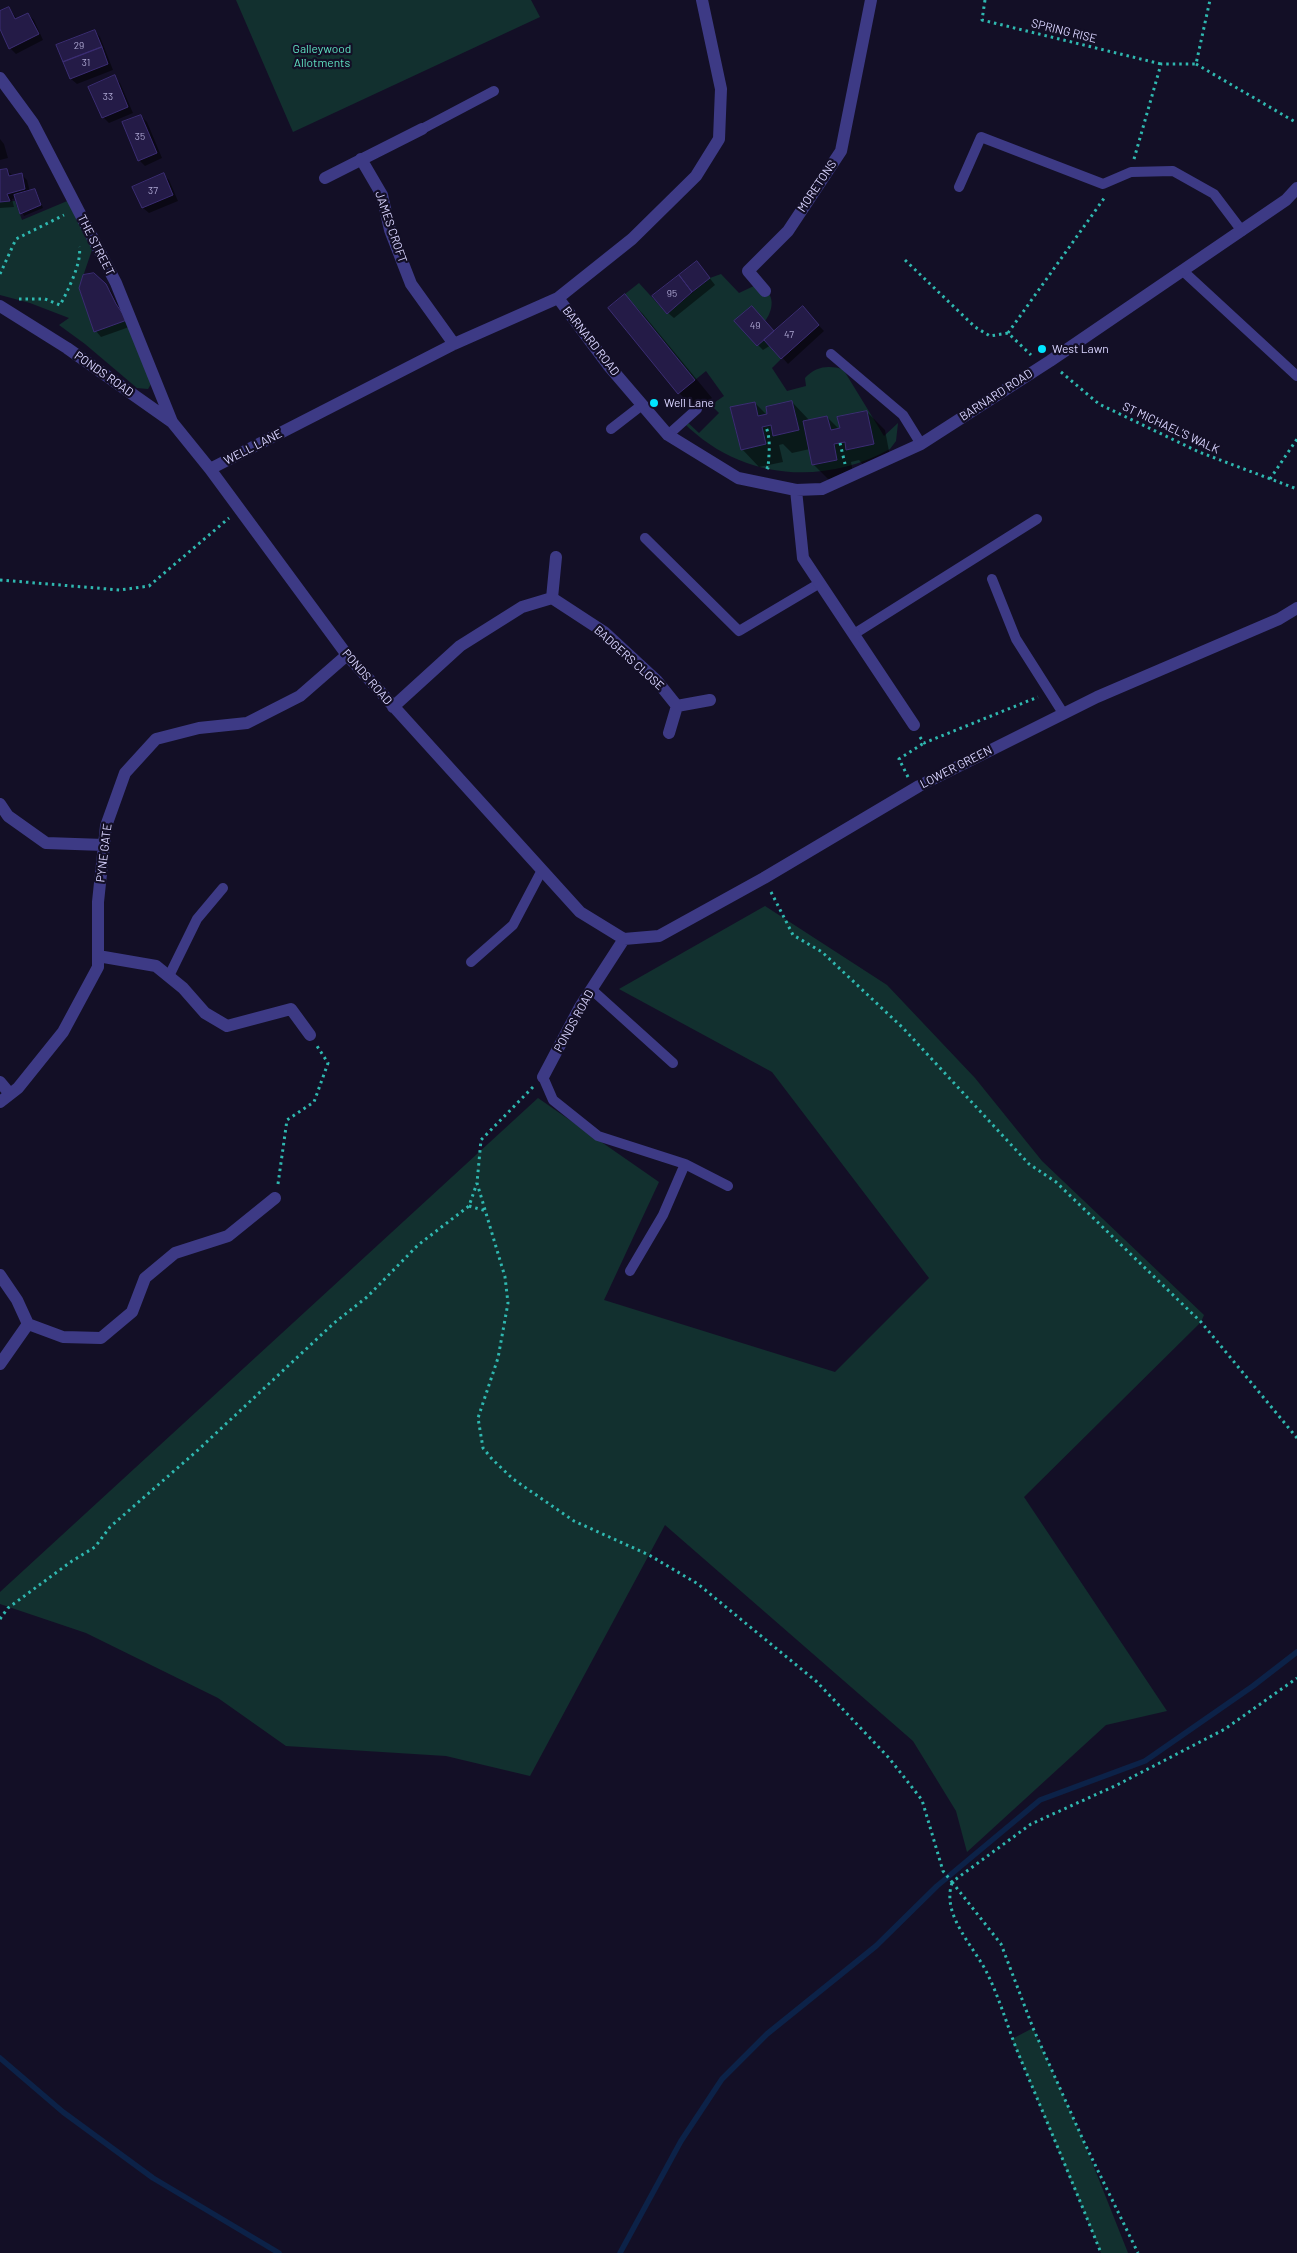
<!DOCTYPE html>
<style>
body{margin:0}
canvas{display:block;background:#130f26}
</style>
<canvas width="1297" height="2253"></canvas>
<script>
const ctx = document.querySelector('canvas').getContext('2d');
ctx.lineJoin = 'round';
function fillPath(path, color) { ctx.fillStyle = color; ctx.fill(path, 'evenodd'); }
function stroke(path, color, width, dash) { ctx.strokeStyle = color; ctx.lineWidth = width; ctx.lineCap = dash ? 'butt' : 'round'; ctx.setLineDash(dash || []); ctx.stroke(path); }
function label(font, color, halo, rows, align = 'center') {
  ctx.font = font + ' Barlow,sans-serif'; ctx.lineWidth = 4.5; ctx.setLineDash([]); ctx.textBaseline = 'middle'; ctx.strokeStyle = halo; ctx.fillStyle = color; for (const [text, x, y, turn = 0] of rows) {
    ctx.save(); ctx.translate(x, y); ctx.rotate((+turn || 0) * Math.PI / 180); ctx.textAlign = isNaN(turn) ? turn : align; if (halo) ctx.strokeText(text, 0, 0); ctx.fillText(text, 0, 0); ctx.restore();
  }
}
const green = new Path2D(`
 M236 0H531L540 17 293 132Z
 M72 199 94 244 79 288 94 331 127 320 151 384 148 389 137 388 85 344 59 325 69 318 30 303 0 295V202L15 201 22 220Z
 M721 274 739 293 756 285C775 290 775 308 765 321L751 306 735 321 757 346 764 340 781 359 772 368 787 391 806 386 805 378C816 366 828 365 843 369L884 436 898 423 896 441 890 449C821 487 739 479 683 422L685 420 699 433 719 413 711 405 724 396 706 371 695 380 625 294 639 283 667 314 710 278ZM792 401 799 430 773 436 771 425 762 427 766 444 741 450 730 408 755 402 758 416 767 414 766 407ZM867 411 874 444 847 450 845 442 834 444 837 460 812 465 803 421 827 416 831 430 840 428 838 417Z
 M765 906 887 985 975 1078 1042 1161 1204 1315 1201 1322 1024 1497 1167 1711 1106 1725 967 1852 956 1811 913 1741 665 1525 530 1776 446 1756 286 1746 218 1698 86 1633 0 1604V1592L538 1098 659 1182 604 1300 835 1372 929 1278 772 1072 619 989Z
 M1033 2028 1084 2142 1128 2253H1101L1012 2039Z`);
const shadow = new Path2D(`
 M9 8 17 19 28 14 34 20 43 40 16 54 10 48 0 26V12Z
 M95 31 100 37 113 70 77 84 71 79 58 46Z
 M114 77 120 83 133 113 109 123 103 117Z
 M141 116 147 122 162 158 145 166 139 160Z
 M0 139 4 144 8 158 0 160Z
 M7 170 13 176 21 174 27 180 30 192 34 191 37 193 43 208 24 216 16 198 12 199 14 207 0 208V171Z
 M164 175 169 180 178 201 149 213 143 208 134 188Z
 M702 268 715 285 674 318 668 313Z
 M94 274 111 291 121 311 132 326 101 337 96 331Z
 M625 296 643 314 712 398 697 411 679 393Z
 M757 313 775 332 808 314 824 331 788 364 771 345 763 350 758 345Z
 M792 402 809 420 827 417 841 431 867 412 885 430 891 462 865 467 859 460 851 462 854 477 831 482 813 464 810 449 792 453 783 444 779 445 783 462 759 467 742 449 755 403 767 415Z`);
const stream = new Path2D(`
 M0 2058 63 2112 153 2178 279 2253
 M620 2253 681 2141 722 2079 767 2034 876 1946 937 1886 1040 1800 1145 1761 1253 1686 1297 1652`);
const building = new Path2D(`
 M9 7 15 19 28 13 39 34 9 49 0 29V11Z
 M95 30 102 47 63 62 56 45Z
 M102 47 108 64 70 79 63 62Z
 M115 75 128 107 102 118 88 87Z
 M141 115 157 153 138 161 122 122Z
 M7 169 9 176 22 173 25 189 7 194 10 201 0 202V170Z
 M164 173 173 195 142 208 132 187Z
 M35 189 41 205 20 214 14 195Z
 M697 261 710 278 692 292 679 275Z
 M94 273 106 284 116 304 127 320 94 332 79 288 83 275Z
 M679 275 692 292 667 314 652 296Z
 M625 294 695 380 678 394 608 308Z
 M752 306 774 331 757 346 734 321Z
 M803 306 819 325 781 359 764 340Z
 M792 401 799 430 773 436 771 425 762 427 766 444 741 450 730 407 755 402 758 416 767 414 766 407Z
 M867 411 874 444 846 450 845 442 834 444 837 460 812 465 803 421 827 416 831 430 840 428 837 417Z`);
const path = new Path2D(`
 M985 0 982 20 1161 64
 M1196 64 1297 123
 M1134 159 1161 64H1196L1210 0
 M905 260 975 327 990 336 1008 333 1031 355
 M0 274 16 239 64 215
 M19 299H45L60 305C67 293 83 260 79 247
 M1008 333 1105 197
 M1061 372 1099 404 1199 452 1297 489
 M840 443 845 464
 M766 467 768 468C769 454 771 439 766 427
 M1270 479 1297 439
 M0 580 120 590 149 586 229 518
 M920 737 924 743 1038 697
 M908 777 899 759 924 743
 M771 892 793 935 822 952 903 1028 1029 1164 1056 1182 1201 1322 1297 1438
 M533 1087 481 1140 477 1183 505 1277 508 1303 498 1358 478 1418 483 1448 492 1459 513 1479 574 1521 649 1555 698 1584 817 1682 889 1758 922 1800 943 1871 952 1882 1031 1824 1117 1785 1225 1729 1297 1678
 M278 1184 287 1120 314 1102 328 1063 317 1046
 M469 1206 486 1211
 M0 1619 8 1608 72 1561 95 1547 110 1527 198 1450 334 1323 367 1297 418 1245 469 1206 477 1183
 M952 1882 1001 1944 1033 2028 1084 2142 1138 2253
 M952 1883C941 1916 975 1947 988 1975 1001 2002 1009 2032 1021 2060 1048 2124 1075 2188 1101 2253`);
const lane = new Path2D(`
 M422 129 494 91
 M959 187 981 137 1103 184 1131 172 1173 171 1214 194 1242 231
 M1183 271 1297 376
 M831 354 903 415 921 444
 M611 429 642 405
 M668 435 697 409
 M645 538 739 631 820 583
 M992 579 1016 639 1063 713
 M854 634 1037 519
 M471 962 513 925 542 870
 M169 976 197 919 223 888
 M591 989 673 1063
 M543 1077 553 1100 598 1136 685 1164 663 1215 630 1271
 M685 1164 728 1186`);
const street = new Path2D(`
 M0 78 33 123 116 283 172 422
 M361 159 382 195 390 230 411 284 454 344
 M325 178 422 129
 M765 291 748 271 788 231 841 151 871 0
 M558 298 608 365 668 435 738 478 796 490 822 489 921 444 1050 361 1286 200 1297 188
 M0 306 67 348 172 422 210 469 347 655 580 912 624 939 580 1007 543 1077
 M210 469 454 344 558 298 632 239 696 176 719 139 721 89 702 0
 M796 490 803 558 914 725
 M552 598 604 632 657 681 677 706
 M393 707 460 646 522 607 552 598 556 557
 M669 733 677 706 710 700
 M0 804 8 816 46 843 104 845
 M624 939 659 936 764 878 919 786 1097 697 1279 619 1297 608
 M98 956 156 966 183 988 205 1013 227 1026 291 1009 310 1035
 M0 1082 10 1094
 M0 1102 18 1088 63 1032 98 967V902L106 826 125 773 156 739 199 728 247 723 300 696 347 655
 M0 1275 17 1300 28 1324 0 1364
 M28 1324 63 1337 101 1338 132 1312 145 1278 175 1253 228 1236 275 1198`);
const markers = [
 [1042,349,5,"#00e5ff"],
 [654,403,5,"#00e5ff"]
];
const numberNames = [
 ["29",79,46],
 ["31",86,63],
 ["33",108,97],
 ["35",140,137],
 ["37",153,191],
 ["95",672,294],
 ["49",755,326],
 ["47",789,335]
];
const streetNames = [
 ["SPRING RISE",1064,31,14],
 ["MORETONS",817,186,-56],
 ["JAMES CROFT",391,227,71],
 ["THE STREET",96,245,63],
 ["BARNARD ROAD",591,341,52],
 ["PONDS ROAD",104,374,35],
 ["BARNARD ROAD",996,395,-33],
 ["ST MICHAEL'S WALK",1171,428,25],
 ["WELL LANE",253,447,-27],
 ["BADGERS CLOSE",629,658,42],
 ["PONDS ROAD",367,677,49],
 ["LOWER GREEN",956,767,-27],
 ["PYNE GATE",104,853,-83],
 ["PONDS ROAD",574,1021,-61]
];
const parkNames = [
 ["Galleywood",322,49],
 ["Allotments",322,63]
];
const poiNames = [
 ["West Lawn",1052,349],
 ["Well Lane",664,403]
];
fillPath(green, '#12302f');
fillPath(shadow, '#0007');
stroke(stream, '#0c2248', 5.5);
fillPath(building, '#241b47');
stroke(building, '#3b2d73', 1);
stroke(path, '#2fb8b0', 3, [2.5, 4]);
stroke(lane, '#3d3a85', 10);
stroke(street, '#3d3a85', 12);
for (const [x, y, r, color] of markers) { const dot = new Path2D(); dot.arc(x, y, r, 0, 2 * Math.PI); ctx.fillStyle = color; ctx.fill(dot); stroke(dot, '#130f26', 2); }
label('10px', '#aca6d1', null, numberNames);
label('12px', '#d9d4ff', '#130f26', streetNames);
label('12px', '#5fe0c0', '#130f26', parkNames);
label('12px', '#d9d4ff', '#130f26', poiNames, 'left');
</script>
